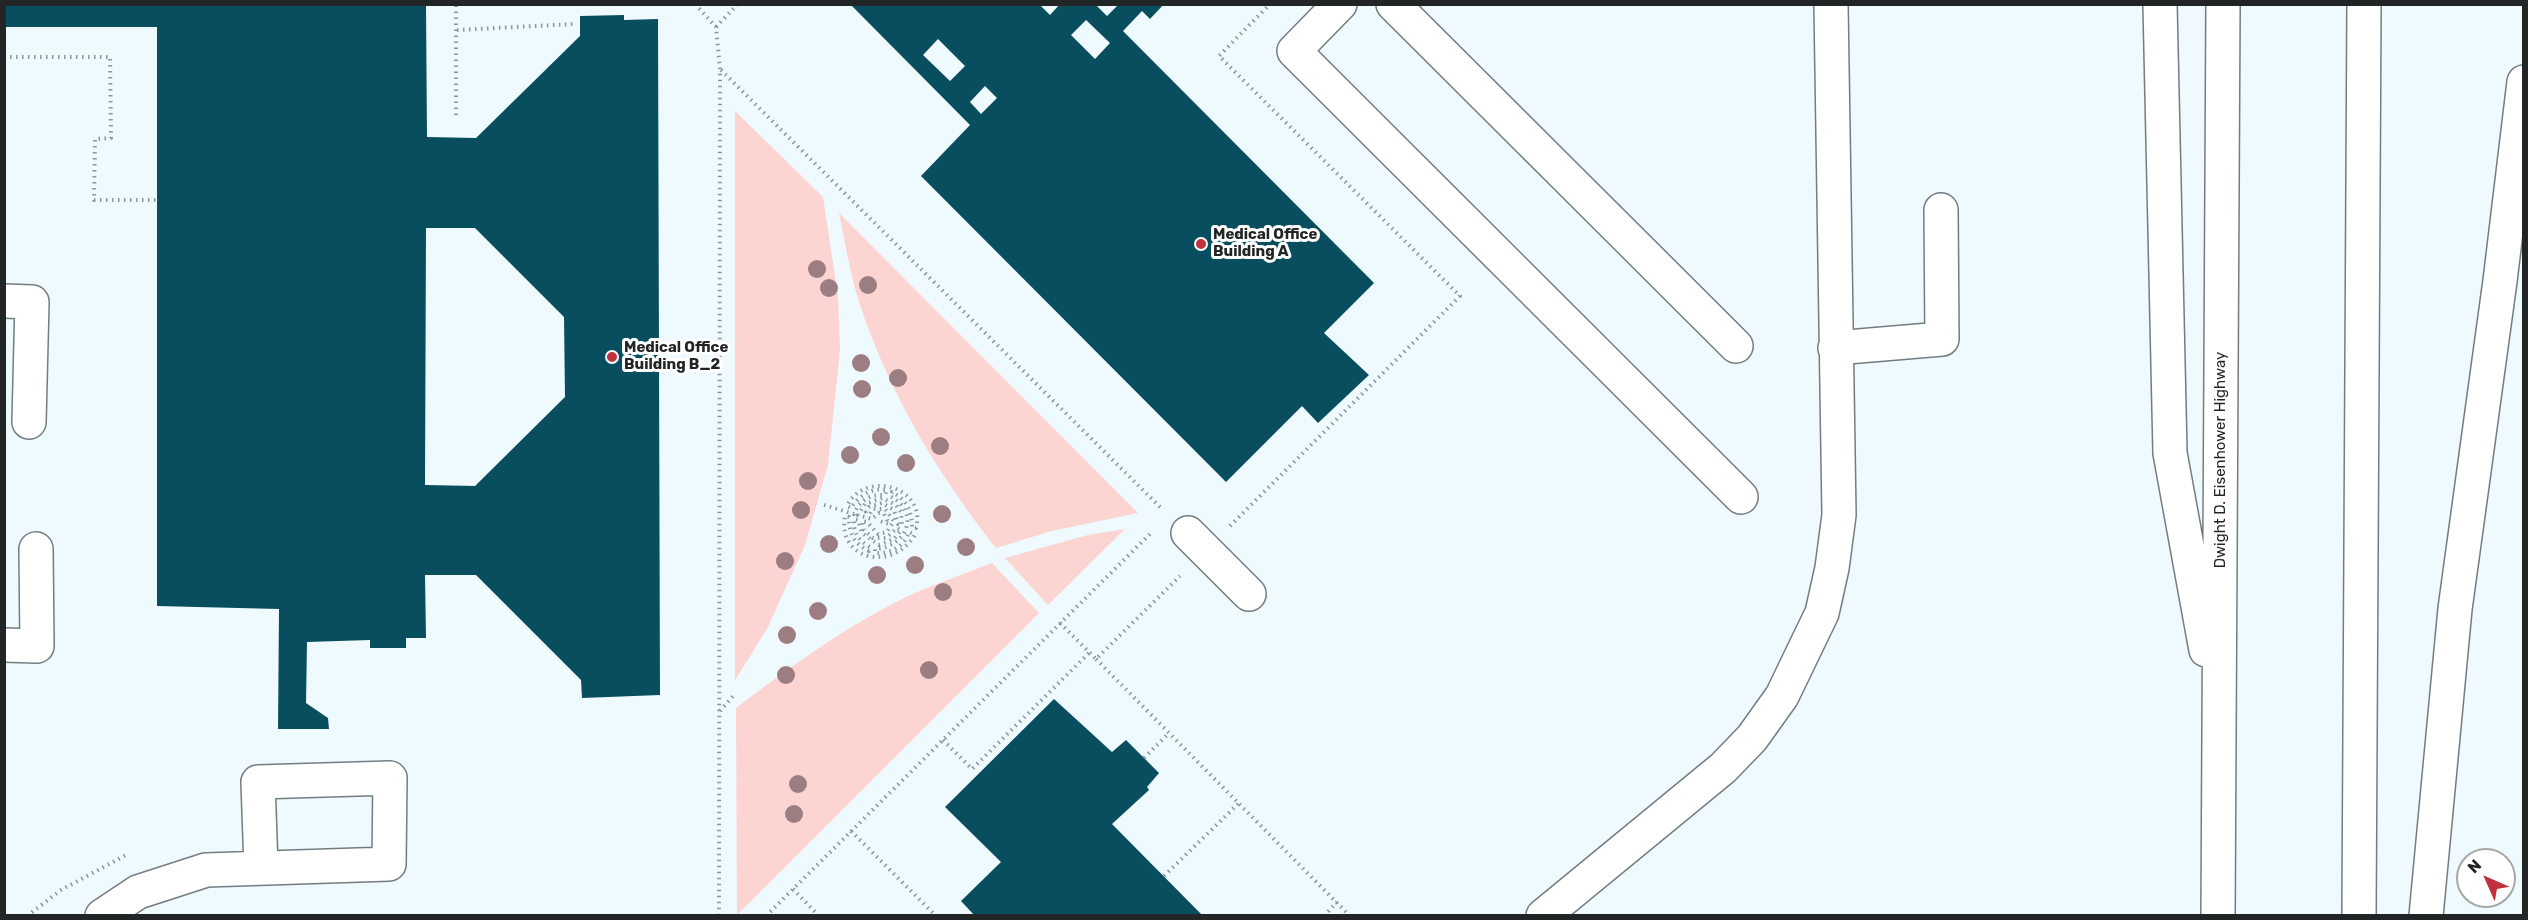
<!DOCTYPE html>
<style>
body{margin:0}
#map{position:relative;width:2528px;height:920px;overflow:hidden;background:#eefafe;font-family:Rubik,sans-serif}
canvas{display:block}
.frame{position:absolute;inset:0;border:6px solid #212526;pointer-events:none}
.north{position:absolute;left:2456px;top:848px;width:60px;height:60px;box-sizing:border-box;background:#fff;border:2px solid #a6a8a8;border-radius:50%;rotate:315deg;font-size:16px;font-weight:700;line-height:24px;text-align:center;color:#212526}
.north::after{content:'';display:block;margin:auto;width:21px;height:27px;background:#c1313d;clip-path:polygon(50% 0,100% 100%,50% 72%,0 100%)}
</style>
<div id="map">
<canvas width="2528" height="920"></canvas>
<div class="frame"></div>
<div class="north">N</div>
</div>
<script>
const ctx = document.querySelector('canvas').getContext('2d');
ctx.lineJoin = 'round';
function fillPath(path, color) { ctx.fillStyle = color; ctx.fill(path, 'evenodd'); }
function stroke(path, color, width, dash) { ctx.strokeStyle = color; ctx.lineWidth = width; ctx.lineCap = dash ? 'butt' : 'round'; ctx.setLineDash(dash || []); ctx.stroke(path); }
function label(font, color, halo, rows, align = 'center') {
  ctx.font = font + ' Rubik,sans-serif'; ctx.lineWidth = 6; ctx.setLineDash([]); ctx.textBaseline = 'middle'; ctx.strokeStyle = halo; ctx.fillStyle = color; for (const [text, x, y, turn = 0] of rows) {
    ctx.save(); ctx.translate(x, y); ctx.rotate((+turn || 0) * Math.PI / 180); ctx.textAlign = isNaN(turn) ? turn : align; if (halo) ctx.strokeText(text, 0, 0); ctx.fillText(text, 0, 0); ctx.restore();
  }
}
const green = new Path2D(`
 M735 111 823 197 838 296 840 350 828 465 805 545 767 629 735 680Z
 M839 213 1138 513 1052 531 996 548C937 473 889 393 859 302 850 273 845 242 839 213Z
 M1125 529 1048 605 1005 558 1088 535Z
 M992 563 1039 613 737 915 736 708C793 665 850 623 915 593 940 582 967 573 992 563Z`);
const building = new Path2D(`
 M4 4H426L427 137 476 138 580 36V16L624 15V20L658 19 660 695 582 698 581 680 476 575H425L426 638H406V648H370V640L307 642 306 703 328 718 329 729H278L279 609 157 606V27H4ZM426 228H475L564 317 565 397 475 486 425 485Z
 M850 4H1039L1050 15 1060 4H1095L1107 16 1119 4H1164L1150 19 1142 11 1123 31 1374 283 1324 333 1369 375 1318 423 1302 406 1226 482 921 176 970 125ZM1086 20 1110 43 1095 59 1071 35ZM938 39 965 66 950 81 923 55ZM985 86 997 98 981 114 970 102Z
 M1054 699 1112 752 1126 740 1159 773 1147 787 1149 790 1112 824 1203 916H975L961 901 1001 862 945 807Z`);
const path = new Path2D(`
 M695 4 716 27 720 69 719 916
 M716 27 738 4
 M457 30 574 24
 M4 57H110L111 138 95 139 94 200H157
 M721 70 1162 509
 M456 115V4
 M824 505 854 514C859 500 871 494 885 495L887 490C871 487 859 496 851 508L847 506C865 469 927 487 916 528H912C912 511 907 500 892 492L890 496C921 513 907 547 875 549V553C890 554 904 547 909 532L915 535C891 573 837 559 845 516L849 517C849 533 854 544 869 551L870 547C858 540 853 532 854 519L858 520 862 533 879 545 894 539 901 530 897 528 886 538H873L864 530 862 521 867 522 878 534 887 532 894 521 885 509H873L870 514 866 512 869 507 882 503 894 510 898 524 902 525 901 512 896 505 882 498 865 504 858 515 872 519 879 513 884 514 889 524 880 521
 M1230 526 1460 296 1219 56 1270 4
 M1060 623 1096 659 1180 576
 M1096 659 1350 916
 M720 711 734 695
 M943 740 972 769 1089 653
 M1144 758 1169 733
 M851 831 936 916
 M1164 876 1239 803
 M793 889 819 916
 M27 916 61 890 128 854
 M766 916 1153 531
 M1324 916 1337 902`);
const minor = new Path2D(`
 M1340 4 1294 51 1741 497
 M1393 4 1736 346
 M4 301 32 302 29 422
 M1835 348 1942 339 1941 210
 M1188 533 1249 594
 M4 645 37 646 36 549
 M102 916 138 892 206 870 389 864 390 778 258 782 261 868
 M1543 916 1723 768 1752 738 1782 696 1822 613 1832 568 1839 515 1831 4`);
const highway = new Path2D(`
 M2160 4 2170 453 2206 650
 M2218 916 2223 4
 M2359 916 2364 4
 M2426 916 2455 609 2500 281 2524 82`);
const trees = [
 [817,269],
 [868,285],
 [829,288],
 [861,363],
 [898,378],
 [862,389],
 [881,437],
 [940,446],
 [850,455],
 [906,463],
 [808,481],
 [801,510],
 [942,514],
 [829,544],
 [966,547],
 [785,561],
 [915,565],
 [877,575],
 [943,592],
 [818,611],
 [787,635],
 [929,670],
 [786,675],
 [798,784],
 [794,814]
];
const markers = [
 [1201,244,6,"#c1313d"],
 [612,357,6,"#c1313d"]
];
const poiNames = [
 ["Medical Office",1213,235],
 ["Building A",1213,252],
 ["Medical Office",624,348],
 ["Building B_2",624,365]
];
const streetNames = [
 ["Dwight D. Eisenhower Highway",2221,460,-90]
];
fillPath(green, '#fcd4d2');
fillPath(building, '#094e5e');
stroke(minor, '#737d81', 36);
stroke(highway, '#737d81', 36);
stroke(path, '#8d9698', 4, [1.5, 4.5]);
stroke(minor, '#fff', 33);
stroke(highway, '#fff', 33);
ctx.fillStyle = '#9c7d81';
for (const [x, y] of trees) { ctx.beginPath(); ctx.arc(x, y, 9, 0, 2 * Math.PI); ctx.fill(); }
for (const [x, y, r, color] of markers) { const dot = new Path2D(); dot.arc(x, y, r, 0, 2 * Math.PI); ctx.fillStyle = color; ctx.fill(dot); stroke(dot, '#fff', 2); }
label('bold 15px', '#212526', '#fff', poiNames, 'left');
label('15px', '#212526', '#fff', streetNames);
</script>
